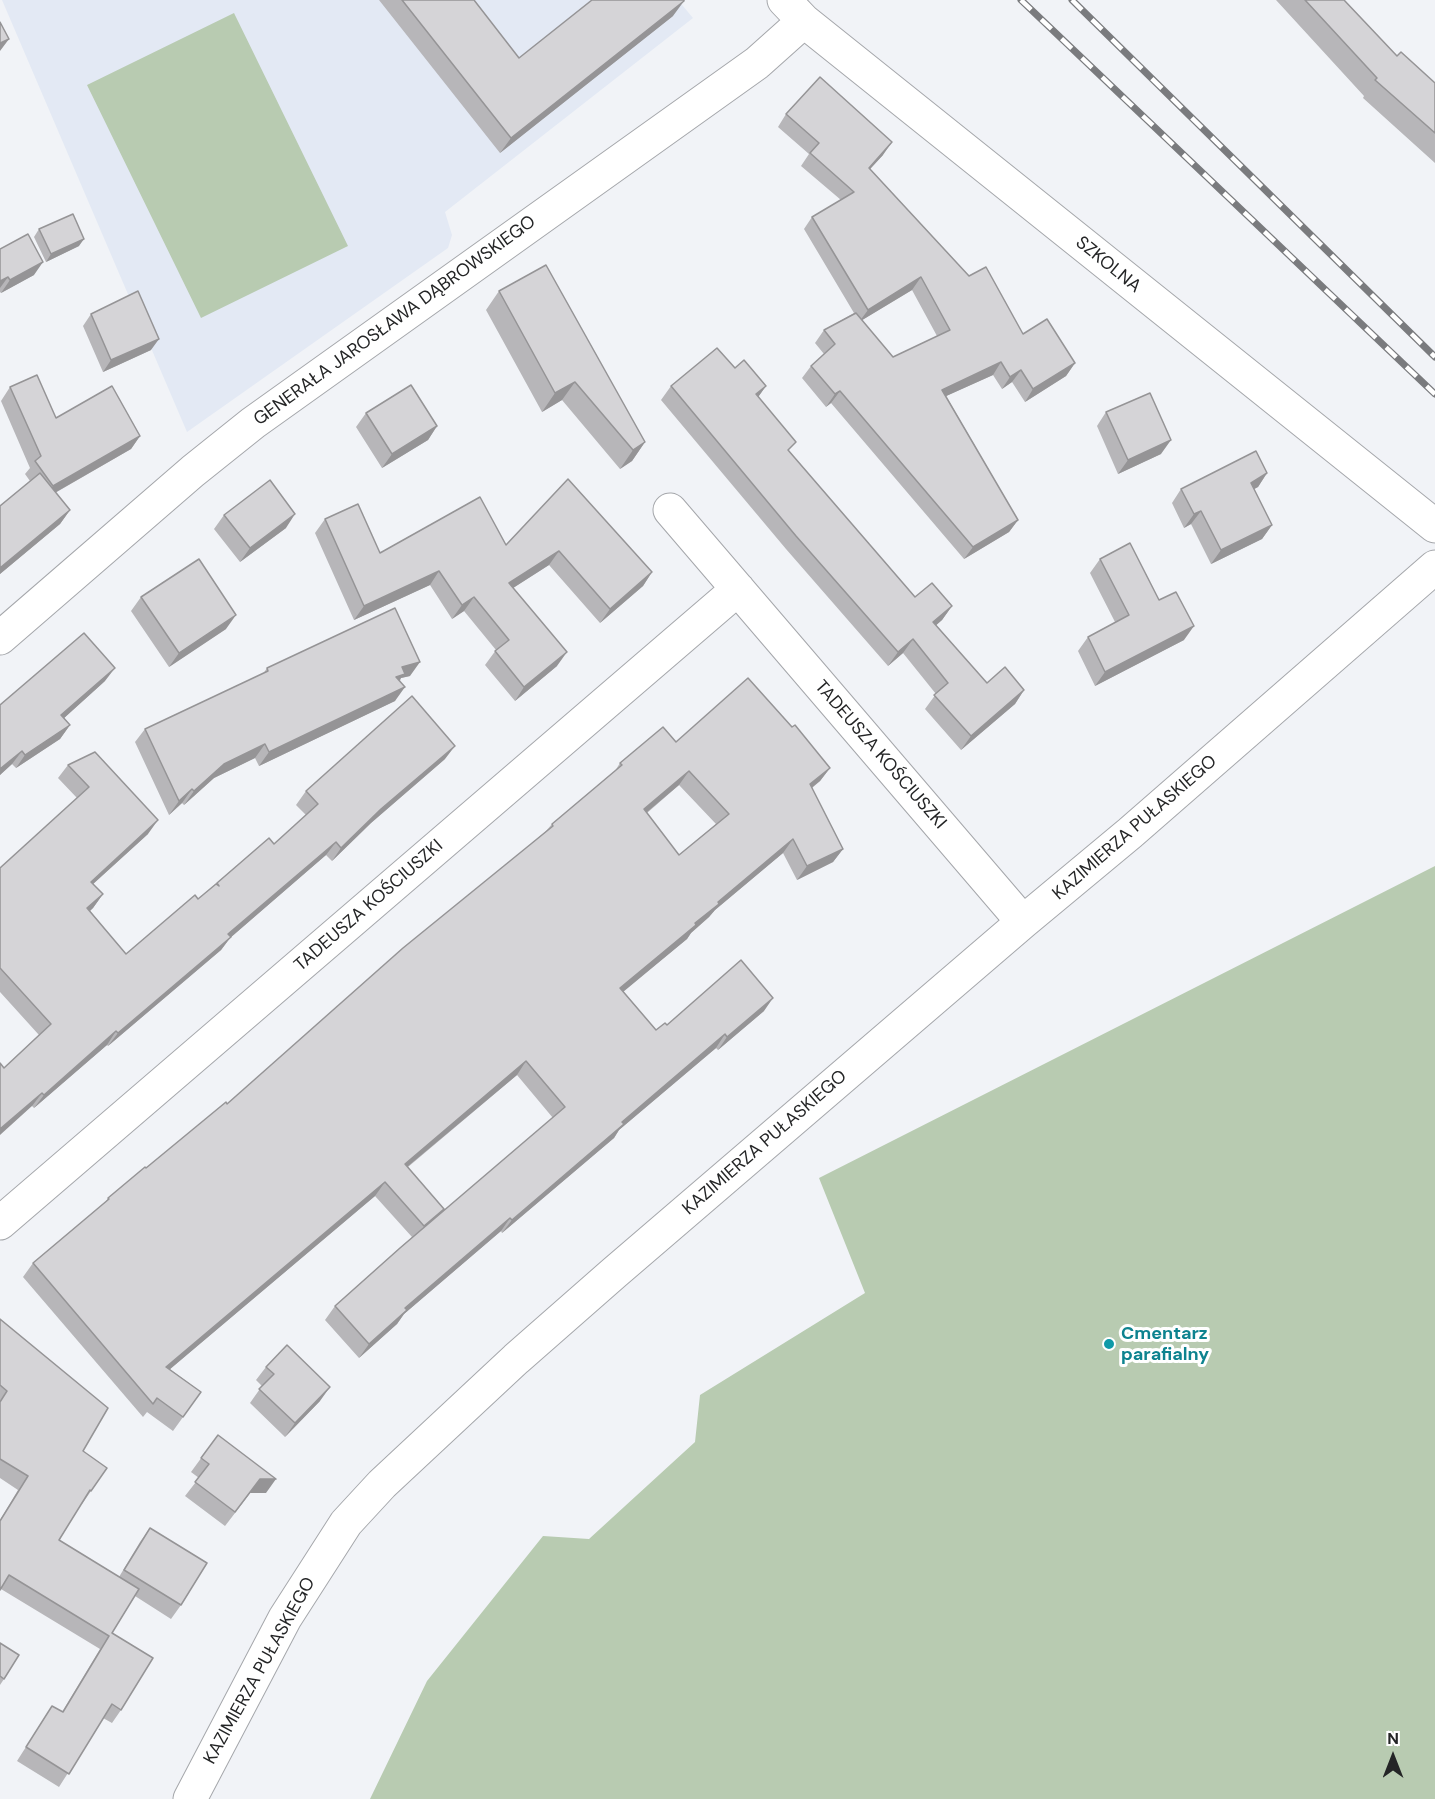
<!DOCTYPE html>
<meta charset="utf-8">
<style>
body{margin:0}
#map{position:relative;width:1435px;height:1799px;overflow:hidden;background:#f1f3f7;font-family:"DM Sans",sans-serif}
canvas{display:block}
.north{position:absolute;left:1363px;top:1727px;width:60px;height:60px;-webkit-text-stroke:4px #fff;paint-order:stroke;rotate:0deg;font-size:16px;font-weight:700;line-height:24px;text-align:center;color:#242526}
.north::after{content:'';display:block;margin:auto;width:21px;height:27px;background:#242526;clip-path:polygon(50% 0,100% 100%,50% 72%,0 100%)}
</style>
<div id="map">
<canvas width="1435" height="1799"></canvas>
<div class="north">N</div>
</div>
<script>
const ctx = document.querySelector('canvas').getContext('2d');
ctx.lineJoin = 'round';
function fillPath(path, color) { ctx.fillStyle = color; ctx.fill(path, 'evenodd'); }
function stroke(path, color, width, dash) { ctx.strokeStyle = color; ctx.lineWidth = width; ctx.lineCap = dash ? 'butt' : 'round'; ctx.setLineDash(dash || []); ctx.stroke(path); }
function label(font, color, halo, rows, align = 'center') {
  ctx.font = font + ' "DM Sans",sans-serif'; ctx.lineWidth = 6; ctx.setLineDash([]); ctx.textBaseline = 'middle'; ctx.strokeStyle = halo; ctx.fillStyle = color; for (const [text, x, y, turn = 0] of rows) {
    ctx.save(); ctx.translate(x, y); ctx.rotate((+turn || 0) * Math.PI / 180); ctx.textAlign = isNaN(turn) ? turn : align; if (halo) ctx.strokeText(text, 0, 0); ctx.fillText(text, 0, 0); ctx.restore();
  }
}
const built = new Path2D(`
 M2 0H678L693 18 445 212 452 235 448 248 187 432Z`);
const green = new Path2D(`
 M234 13 348 246 201 318 87 85Z
 M1435 866V1799H370L427 1681 543 1536 589 1539 695 1442 700 1395 865 1293 819 1178Z`);
const street = new Path2D(`
 M784 0 804 21 1435 526
 M670 510 1023 922
 M0 638 193 471 253 423 757 63 804 21
 M0 1223 738 589
 M190 1799 285 1618 346 1523 382 1484 516 1359 614 1273 1023 922 1130 833 1435 567`);
const rail = new Path2D(`
 M1021 0 1435 394
 M1072 0 1435 357`);
const wall = new Path2D(`
 M379 0H474L519 58 673 16 500 153Z
 M1276 0H1344L1397 56 1435 83V163L1363 98 1364 96Z
 M786 114 883 155 870 169 1023 334 1075 363 1066 376 1025 402 1012 382 1002 389 993 375 946 396 1018 520 1009 532 964 559 831 403 826 407 802 378 811 366 824 354 815 343 824 330 854 313 804 229 812 217 841 200 801 166 809 154 778 127ZM912 290 937 336 893 357 862 320Z
 M39 229 79 246 46 262 34 237Z
 M0 249 34 275 1 293 0 292Z
 M499 291 645 442 632 461 620 469 562 400 542 412 486 310Z
 M91 314 151 350 103 372 83 326Z
 M735 368 766 386 758 397 790 452 915 597 952 606 942 620 936 625 987 683 1024 690 1015 704 961 750 925 709 936 694 903 653 888 666 786 549 661 400 671 386Z
 M10 387 56 418 140 436 131 449 55 493 70 510 60 524 0 574V506L30 481 25 474 30 468 1 401Z
 M1106 412 1161 454 1118 474 1097 426Z
 M366 413 437 426 428 440 382 468 356 427Z
 M1267 473 1258 487 1254 489 1272 525 1262 539 1211 564 1191 524 1184 528 1172 503 1181 489Z
 M568 479 652 572 643 586 600 623 549 565 513 588 557 666 515 701 485 665 496 650 464 611 452 619 430 585 354 620 315 533 325 519 380 553 506 545Z
 M224 515 286 528 240 562 214 529Z
 M1100 559 1159 600 1184 640 1095 686 1078 651 1088 637 1115 622 1090 573Z
 M141 597 226 629 169 667 131 611Z
 M267 668 410 676 401 678 400 681 395 701 259 766 255 758 214 778 184 805 182 803 169 815 135 742 145 729 263 674Z
 M105 681 64 718 70 725 60 739 16 768 12 764 0 775V705Z
 M792 727 830 768 820 781 812 788 843 849 833 862 797 880 783 853 715 910 709 917 691 933 687 939 623 991 656 1030 667 1025 764 1011 718 1050 716 1048 619 1130 614 1138 502 1233 501 1231 404 1314 397 1324 359 1358 325 1320 335 1306 412 1237 375 1196 170 1369 201 1392 173 1431 147 1412 143 1417 23 1277 33 1263 104 1204 108 1198 227 1104 546 831 552 824 615 771 620 763 676 742ZM679 785 716 824 679 855 647 813ZM517 1075 553 1118 442 1212 408 1167Z
 M445 759 371 823 332 861 326 855 230 938 221 950 108 1046 107 1045 34 1108 32 1106 4 1068 39 1035 0 992V868L77 798 58 778 68 765 148 834 93 884 103 894 93 908 90 911 126 954 198 899 269 838 274 844 306 815 296 805 306 791Z
 M0 1319 83 1451 107 1468 82 1504H81L59 1540 119 1577 140 1542 150 1528 181 1605 171 1619 135 1596 112 1633 121 1710 112 1723 103 1718 59 1787 17 1761 52 1706 62 1712 100 1649 1 1589 0 1590V1520L18 1490 0 1478Z
 M266 1367 320 1401 285 1437 250 1403 262 1386 256 1380Z
 M218 1435 266 1493H250L225 1526 185 1496 199 1478 191 1472Z
 M0 1643 4 1679 0 1685Z`);
const shadedWall = new Path2D(`
 M684 1 673 16 500 153 511 138Z
 M9 39 0 51V43Z
 M892 142 883 155 860 180 869 168Z
 M84 239 79 246 46 262 51 254Z
 M43 262 34 275 1 293 10 280Z
 M8 277 0 288V281Z
 M921 277 912 290 859 322 868 310Z
 M159 339 151 350 103 372 111 360Z
 M1001 362 993 375 933 402 942 390Z
 M1075 363 1066 376 1025 402 1033 389Z
 M1021 370 1012 382 1002 389 1010 377Z
 M575 382 562 400 542 412 555 393Z
 M766 386 756 400V394Z
 M840 391 831 403 826 407 835 394Z
 M437 426 428 440 382 468 392 454Z
 M140 436 131 449 44 499 53 486Z
 M1171 440 1161 454 1118 474 1128 460Z
 M645 442 632 461 620 469 633 450Z
 M1267 473 1258 487 1241 496 1251 483Z
 M70 510 60 524 0 574V568Z
 M1201 511 1191 524 1184 528 1194 514Z
 M295 514 286 528 240 562 250 548Z
 M1018 520 1009 532 964 559 973 547Z
 M1272 525 1262 539 1211 564 1221 550Z
 M559 551 549 565 499 597 509 583Z
 M439 571 430 585 354 620 364 606Z
 M652 572 643 586 600 623 610 609Z
 M474 597 464 611 452 619 462 605Z
 M952 606 942 620 924 636 933 622Z
 M236 615 226 629 169 667 179 653Z
 M1194 626 1184 640 1095 686 1105 672Z
 M913 639 903 653 888 666 898 652Z
 M567 652 557 666 515 701 524 687Z
 M420 662 410 676 401 678 395 687 387 691 402 667Z
 M115 668 105 681 52 729 61 715Z
 M405 687 395 701 259 766 269 752Z
 M1024 690 1015 704 961 750 971 736Z
 M70 725 60 739 16 768 25 755Z
 M265 744 255 758 214 778 184 805 194 791 224 764Z
 M455 746 445 759 371 823 332 861 341 848 381 809Z
 M22 751 12 764 0 775V769Z
 M830 768 820 781 800 797 810 784Z
 M689 771 679 785 634 823 644 809Z
 M192 789 182 803 169 815 179 801Z
 M158 820 148 834 81 895 91 882Z
 M793 839 783 853 715 910 709 917 691 933 687 939 611 1002 620 988 695 923 718 902Z
 M336 842 326 855 230 938 221 950 108 1046 118 1033 228 934Z
 M843 849 833 862 797 880 807 866Z
 M103 894 93 908 78 922 87 908Z
 M773 998 764 1011 718 1050 727 1037Z
 M116 1031 107 1045 34 1108 44 1095Z
 M725 1034 716 1048 619 1130 614 1138 502 1233 512 1220 622 1122Z
 M526 1061 517 1075 395 1177 405 1164Z
 M42 1093 32 1106 0 1135V1129Z
 M385 1182 375 1196 156 1381 166 1367Z
 M510 1218 501 1231 404 1314 397 1324 359 1358 369 1344 405 1308Z
 M330 1387 320 1401 285 1437 295 1423Z
 M260 1479H276L266 1493H250L225 1526Z`);
const building = new Path2D(`
 M402 0H474L519 58 592 0H684V1L511 138Z
 M1305 0H1344L1397 56 1401 52 1435 83V133L1375 80 1377 78Z
 M0 22 9 39 0 43Z
 M820 77 892 142 869 168 969 276 986 267 1023 334 1047 319 1075 363 1033 389 1021 370 1010 377 1001 362 942 390 1018 520 973 547 840 391 835 394 811 366 835 344 824 330 856 313 893 357 950 330 921 277 868 310 812 217 854 192 810 153 819 143 786 114Z
 M73 214 84 239 51 254 39 229Z
 M28 234 43 262 10 280 8 277 0 281V249Z
 M546 265 645 442 633 450 575 382 555 393 499 291Z
 M138 291 159 339 111 360 91 314Z
 M717 348 735 368 744 360 766 386 756 394 796 442 788 450 915 597 932 583 952 606 933 622 987 683 1005 667 1024 690 971 736 934 695 948 683 913 639 898 652 796 536 671 386Z
 M37 375 56 418 112 386 140 436 53 486 35 461 41 456 10 387Z
 M411 385 437 426 392 454 366 413Z
 M1150 393 1171 440 1128 460 1106 412Z
 M1256 451 1267 473 1251 483 1272 525 1221 550 1201 511 1194 514 1181 489Z
 M40 473 70 510 0 568V506Z
 M568 479 652 572 610 609 559 551 509 583 567 652 524 687 495 651 509 640 474 597 462 605 439 571 364 606 325 519 358 504 380 553 480 497 506 545Z
 M270 480 295 514 250 548 224 515Z
 M1130 543 1159 600 1176 592 1194 626 1105 672 1088 637 1129 615 1100 559Z
 M199 559 236 615 179 653 141 597Z
 M395 608 420 662 402 667 405 674 396 677 405 687 269 752 265 744 224 764 194 791 192 789 179 801 145 729 268 671 267 668Z
 M84 633 115 668 61 715 70 725 25 755 22 751 0 769V705Z
 M748 678 792 727 795 725 830 768 810 784 843 849 807 866 793 839 718 902 719 904 695 923 696 925 620 988 656 1030 665 1023 667 1025 741 960 773 998 727 1037 725 1034 622 1122 624 1124 512 1220 510 1218 405 1308 407 1310 369 1344 335 1306 400 1248 565 1107 526 1061 405 1164 444 1209 424 1226 385 1182 166 1367 201 1392 183 1417 157 1398 153 1404 33 1263 109 1199 108 1198 145 1167 146 1168 226 1102 227 1104 403 948 553 826 552 824 622 765 620 763 663 727 676 742ZM689 771 729 814 679 855 644 809Z
 M412 696 455 746 381 809 341 848 336 842 228 934 231 937 118 1033 116 1031 44 1095 42 1093 0 1129V1063L4 1068 51 1024 0 968V868L89 787 68 765 95 752 158 820 91 882 103 894 87 908 126 954 195 895 198 899 216 884 219 886 217 883 269 838 274 844 318 804 306 791Z
 M0 1319 108 1408 83 1451 107 1468 91 1491 90 1490 59 1540 139 1589 112 1633 153 1658 121 1710 112 1704 69 1774 26 1747 52 1706 63 1712 109 1636 9 1575 0 1590V1521L28 1476 0 1459V1402L7 1391 0 1385Z
 M287 1345 330 1387 295 1423 259 1389 274 1374 266 1367Z
 M218 1435 276 1479H260L235 1512 195 1482 209 1464 201 1458Z
 M150 1528 207 1563 181 1605 124 1570Z
 M0 1643 19 1655 4 1679 0 1676Z`);
const markers = [
 [1109,1344,6,"#0f9aa8"]
];
const streetNames = [
 ["SZKOLNA",1108,265,39],
 ["GENERAŁA JAROSŁAWA DĄBROWSKIEGO",395,321,-36],
 ["TADEUSZA KOŚCIUSZKI",880,755,49],
 ["KAZIMIERZA PUŁASKIEGO",1135,828,-41],
 ["TADEUSZA KOŚCIUSZKI",369,906,-41],
 ["KAZIMIERZA PUŁASKIEGO",765,1143,-41],
 ["KAZIMIERZA PUŁASKIEGO",260,1671,-61]
];
const cultureNames = [
 ["Cmentarz",1121,1334],
 ["parafialny",1121,1355]
];
fillPath(built, '#e3e9f4');
fillPath(green, '#b8cbb1');
stroke(street, '#a5a7ab', 35);
stroke(street, '#fff', 33);
stroke(rail, '#7a7b7e', 7);
stroke(rail, '#fff', 4.5, [14]);
fillPath(wall, '#b7b6b9');
fillPath(shadedWall, '#959496');
fillPath(building, '#d5d4d7');
stroke(building, '#959496', 1.5);
for (const [x, y, r, color] of markers) { const dot = new Path2D(); dot.arc(x, y, r, 0, 2 * Math.PI); ctx.fillStyle = color; ctx.fill(dot); stroke(dot, '#fff', 2); }
label('18px', '#242526', '#fff', streetNames);
label('bold 18px', '#0d838f', '#fff', cultureNames, 'left');
</script>
